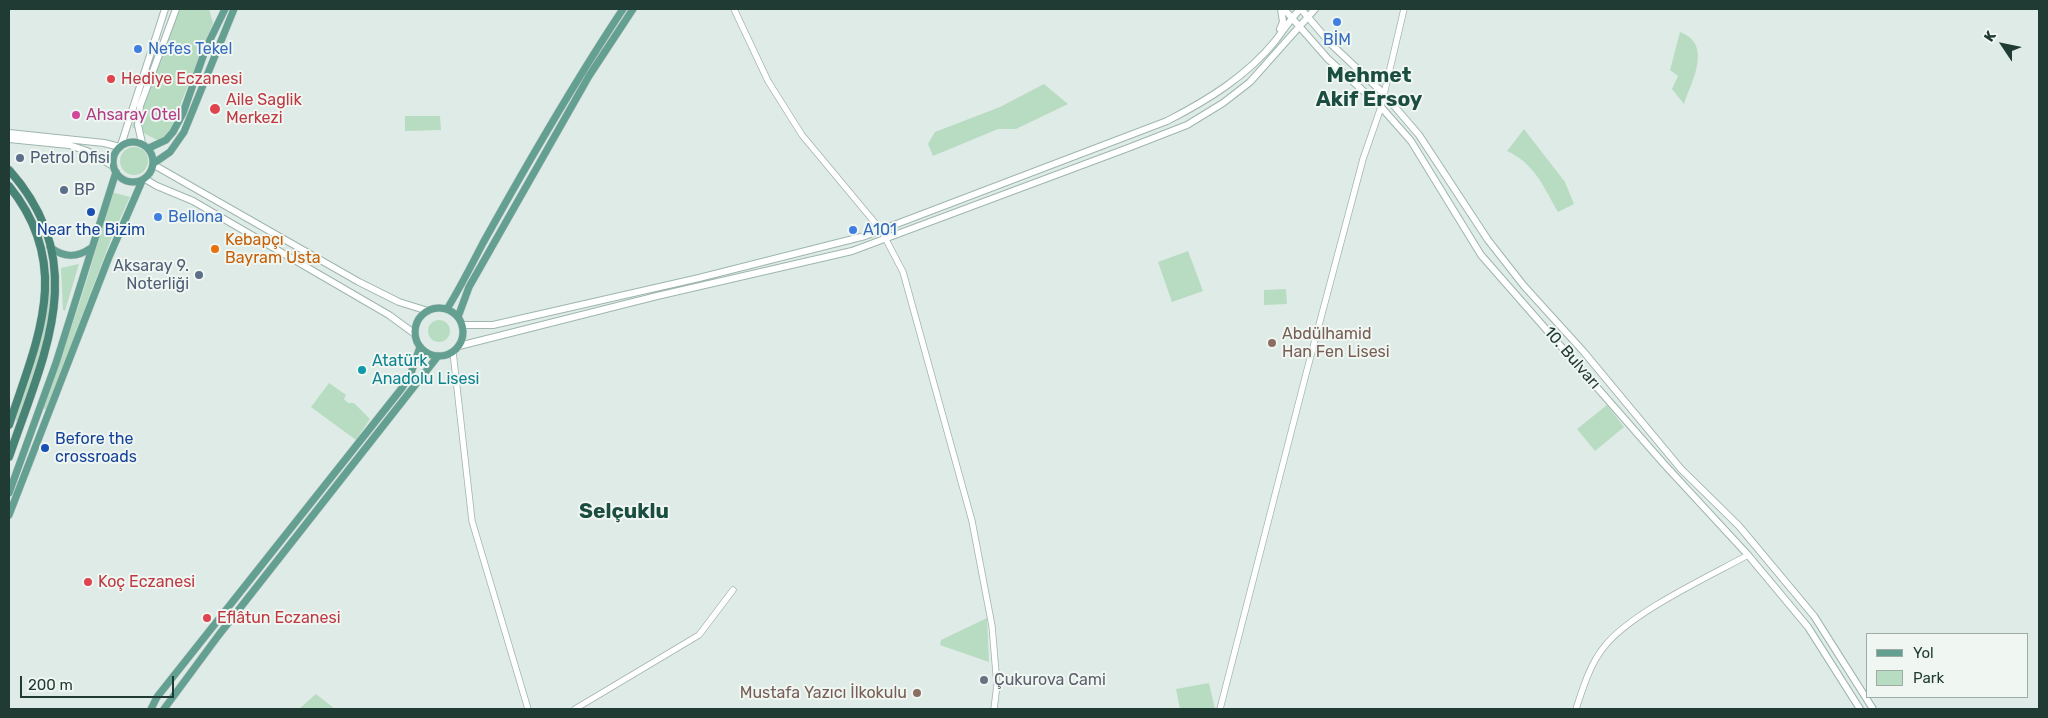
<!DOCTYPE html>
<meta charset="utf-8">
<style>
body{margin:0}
#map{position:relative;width:2048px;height:718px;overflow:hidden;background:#dfebe6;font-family:Rubik,sans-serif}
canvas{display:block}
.frame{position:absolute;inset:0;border:10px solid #203b34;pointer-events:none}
.legend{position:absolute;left:1866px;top:633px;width:162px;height:65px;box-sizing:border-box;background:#f0f7f3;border:1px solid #9daca7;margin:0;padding:6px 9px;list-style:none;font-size:15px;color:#203b34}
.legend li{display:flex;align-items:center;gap:10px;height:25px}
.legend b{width:25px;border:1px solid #9daca7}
.north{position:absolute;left:1978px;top:20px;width:50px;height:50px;-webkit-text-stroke:4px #f0f7f3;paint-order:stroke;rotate:304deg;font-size:14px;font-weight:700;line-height:20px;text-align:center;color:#203b34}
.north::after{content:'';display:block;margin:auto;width:18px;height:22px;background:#203b34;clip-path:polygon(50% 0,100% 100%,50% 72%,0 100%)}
.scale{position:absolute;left:20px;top:676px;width:154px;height:22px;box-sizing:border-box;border:2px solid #203b34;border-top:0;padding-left:6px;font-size:15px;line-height:18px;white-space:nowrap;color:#203b34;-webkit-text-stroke:4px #f0f7f3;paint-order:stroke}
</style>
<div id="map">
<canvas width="2048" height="718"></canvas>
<div class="frame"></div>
<ul class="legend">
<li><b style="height:6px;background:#63a091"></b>Yol</li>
<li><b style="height:14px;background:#b8dcc2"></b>Park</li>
</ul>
<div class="north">K</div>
<div class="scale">200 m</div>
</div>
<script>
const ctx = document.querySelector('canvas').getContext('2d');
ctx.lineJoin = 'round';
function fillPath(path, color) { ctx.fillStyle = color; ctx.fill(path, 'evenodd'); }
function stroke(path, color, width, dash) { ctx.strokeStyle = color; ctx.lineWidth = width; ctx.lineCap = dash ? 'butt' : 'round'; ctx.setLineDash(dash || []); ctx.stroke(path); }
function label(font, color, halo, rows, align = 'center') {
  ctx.font = font + ' Rubik,sans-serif'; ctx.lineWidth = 4; ctx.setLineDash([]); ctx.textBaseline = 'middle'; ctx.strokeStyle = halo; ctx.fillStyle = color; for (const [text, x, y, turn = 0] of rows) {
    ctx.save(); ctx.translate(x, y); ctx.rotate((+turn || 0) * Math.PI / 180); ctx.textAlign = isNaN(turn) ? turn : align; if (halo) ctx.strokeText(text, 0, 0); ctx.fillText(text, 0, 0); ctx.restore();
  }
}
const green = new Path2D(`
 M183 9H209L213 23 169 133 163 143 132 127 169 21 176 12Z
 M1680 32C1713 44 1692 81 1684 104L1672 89 1678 76 1670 70Z
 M1044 84 1068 104 1016 129H998L933 156 928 144 935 132 1000 107Z
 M405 116H440L441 130 405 131Z
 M1524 129 1565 182 1574 204 1558 212C1543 186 1535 164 1507 151Z
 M120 161a14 14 0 1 1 28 0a14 14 0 1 1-28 0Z
 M111 192 130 197 113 234 46 410 43 408C68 337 94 266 111 192Z
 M1188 251 1203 291 1172 302 1158 262Z
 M79 264 65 311 63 310 61 268Z
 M53 273 50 332 18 421 15 420C34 367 46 332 48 274Z
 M1286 289 1287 304 1264 305V290Z
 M428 331a11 11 0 1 1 22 0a11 11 0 1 1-22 0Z
 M329 383 346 395 344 399 348 403H354L370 419 356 440 311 407Z
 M1607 405 1624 427 1595 451 1577 429Z
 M987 618 989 662 940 645 941 640Z
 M1209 683 1215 709H1180L1176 689Z
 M316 694 335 709H299Z`);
const tertiary = new Path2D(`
 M734 9 768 81 802 135 881 230 903 272 972 521 992 626 997 685 994 709
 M453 352 472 521 528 709
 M575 709 699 635 733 590
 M1220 709 1306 374 1363 159 1381 107 1404 9
 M1576 709C1583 688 1590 664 1604 647 1630 613 1708 577 1748 555`);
const secondary = new Path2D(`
 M1284 9 1328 59 1381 107 1411 141 1481 255 1664 464 1748 555 1808 627 1860 709
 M1301 9 1331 44 1383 93 1419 135 1488 240 1524 286 1583 351 1681 469 1739 526 1814 616 1873 709
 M1280 29 1283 22 1281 9
 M9 133 104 143 120 147
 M9 139 69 145 87 151 113 166
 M142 143 138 125 140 106 176 9
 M121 145 165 9
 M154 165 359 282 399 302 428 311
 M145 179 157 186 193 201 389 315 415 334
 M462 325H493L699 278 865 236 1167 121C1208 100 1247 76 1276 40 1284 29 1291 19 1300 9
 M459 346 657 296 852 251 1128 148 1187 125 1223 103 1250 82 1315 9`);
const primary = new Path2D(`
 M113 162a20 20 0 1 1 40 0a20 20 0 1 1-40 0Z
 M149 148 166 140 173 132 183 113 206 48 225 9
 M154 163 170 152 184 132 234 9
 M50 247C64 258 77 258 91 248
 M415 332a24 24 0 1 1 48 0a24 24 0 1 1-48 0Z
 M447 309C460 288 471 266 483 243 527 164 573 84 623 9
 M458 317 469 287 589 76 633 9
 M9 493 56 363 116 172
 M9 515 109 257 142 181
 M151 709 157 697 402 388 411 373 420 347
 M164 709 218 636 438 356`);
const trunk = new Path2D(`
 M9 170C93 264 43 356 9 457
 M9 186C74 266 37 340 9 425`);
const markers = [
 [1337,22,5,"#3f7fe0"],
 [138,49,5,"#3f7fe0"],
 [111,79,5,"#e0444e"],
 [215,109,6,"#e0444e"],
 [76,115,5,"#d1479c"],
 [20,158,5,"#5c6f8a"],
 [64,190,5,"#5c6f8a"],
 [91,212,5,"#1a4fb4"],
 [158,217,5,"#3f7fe0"],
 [853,230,5,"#3f7fe0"],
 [215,249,5,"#e8710a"],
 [199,275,5,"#5c6f8a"],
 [1272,343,5,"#8d6e63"],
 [362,370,5,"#0f9aa8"],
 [45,448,5,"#1a4fb4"],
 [88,582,5,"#e0444e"],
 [207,618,5,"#e0444e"],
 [984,680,5,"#6b7280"],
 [917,693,5,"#8d6e63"]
];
const shopNames = [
 ["BİM",1337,40,"center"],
 ["Nefes Tekel",148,49],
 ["Bellona",168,217],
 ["A101",863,230]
];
const healthNames = [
 ["Hediye Eczanesi",121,79],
 ["Aile Saglik",226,100],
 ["Merkezi",226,118],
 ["Koç Eczanesi",98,582],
 ["Eflâtun Eczanesi",217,618]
];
const hotelNames = [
 ["Ahsaray Otel",86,115]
];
const serviceNames = [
 ["Petrol Ofisi",30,158],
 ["BP",74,190],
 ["Aksaray 9.",189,266,"right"],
 ["Noterliği",189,284,"right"]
];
const transitNames = [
 ["Near the Bizim",91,230],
 ["Before the",55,439,"left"],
 ["crossroads",55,457,"left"]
];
const foodNames = [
 ["Kebapçı",225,240],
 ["Bayram Usta",225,258]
];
const educationNames = [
 ["Abdülhamid",1282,334],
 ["Han Fen Lisesi",1282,352],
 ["Mustafa Yazıcı İlkokulu",907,693,"right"]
];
const streetNames = [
 ["10. Bulvarı",1572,358,49]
];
const cultureNames = [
 ["Atatürk",372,361],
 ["Anadolu Lisesi",372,379]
];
const worshipNames = [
 ["Çukurova Cami",994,680]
];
const districtNames = [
 ["Mehmet",1369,76],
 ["Akif Ersoy",1369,100],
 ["Selçuklu",624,512]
];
fillPath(green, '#b8dcc2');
stroke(tertiary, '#a2b3ad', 7);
stroke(secondary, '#9eb6ae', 8);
stroke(primary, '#c1c8c6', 8);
stroke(trunk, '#c1c8c6', 9);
stroke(tertiary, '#fff', 5.5);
stroke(secondary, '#fff', 6);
stroke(primary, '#63a091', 7);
stroke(trunk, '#488476', 8);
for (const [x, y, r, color] of markers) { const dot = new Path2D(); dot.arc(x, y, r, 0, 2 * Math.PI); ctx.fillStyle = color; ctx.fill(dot); stroke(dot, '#f0f7f3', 2); }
label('16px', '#366cbe', '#f0f7f3', shopNames, 'left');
label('16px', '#be3a42', '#f0f7f3', healthNames, 'left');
label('16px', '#b23c85', '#f0f7f3', hotelNames, 'left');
label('16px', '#4e5e75', '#f0f7f3', serviceNames, 'left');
label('16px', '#164399', '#f0f7f3', transitNames);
label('16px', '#c56008', '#f0f7f3', foodNames, 'left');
label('16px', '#785e54', '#f0f7f3', educationNames, 'left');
label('16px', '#203b34', '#f0f7f3', streetNames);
label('16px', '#0d838f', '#f0f7f3', cultureNames, 'left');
label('16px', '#5b616d', '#f0f7f3', worshipNames, 'left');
label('bold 21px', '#1c4d41', '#f0f7f3', districtNames);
</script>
